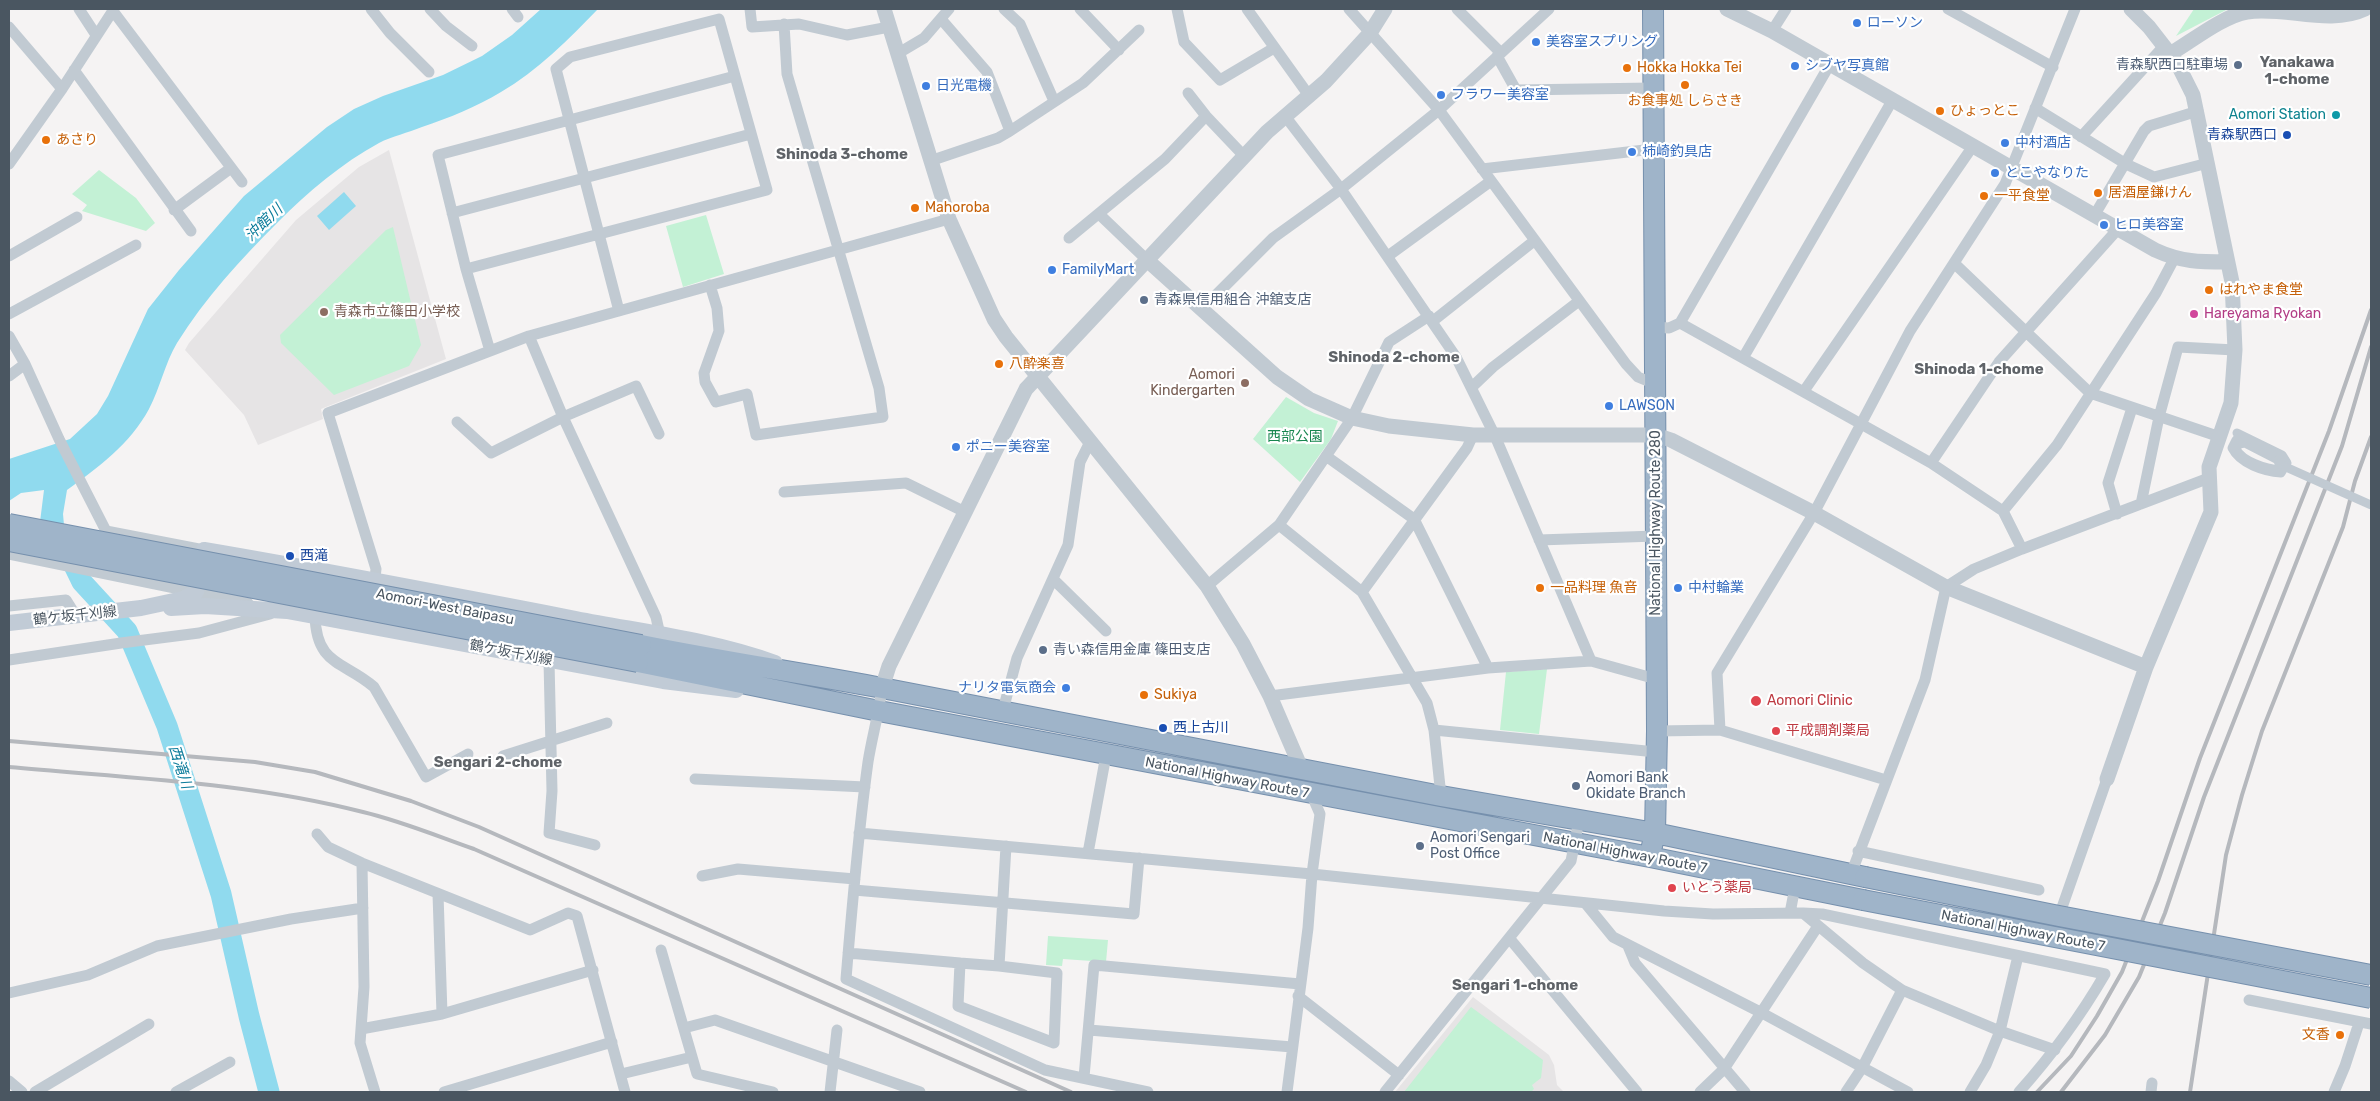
<!DOCTYPE html>
<meta charset="utf-8">
<style>
body{margin:0}
#map{position:relative;width:2380px;height:1101px;overflow:hidden;background:#f5f3f3;font-family:Rubik,sans-serif}
canvas{display:block}
.frame{position:absolute;inset:0;border:10px solid #4a5661;pointer-events:none}
</style>
<div id="map">
<canvas width="2380" height="1101"></canvas>
<div class="frame"></div>
</div>
<script>
const ctx = document.querySelector('canvas').getContext('2d');
ctx.lineJoin = 'round';
function fillPath(path, color) { ctx.fillStyle = color; ctx.fill(path, 'evenodd'); }
function stroke(path, color, width, dash) { ctx.strokeStyle = color; ctx.lineWidth = width; ctx.lineCap = dash ? 'butt' : 'round'; ctx.setLineDash(dash || []); ctx.stroke(path); }
function label(font, color, halo, rows, align = 'center') {
  ctx.font = font + ' Rubik,"Noto Sans JP",sans-serif'; ctx.lineWidth = 4.5; ctx.setLineDash([]); ctx.textBaseline = 'middle'; ctx.strokeStyle = halo; ctx.fillStyle = color; for (const [text, x, y, turn = 0] of rows) {
    ctx.save(); ctx.translate(x, y); ctx.rotate((+turn || 0) * Math.PI / 180); ctx.textAlign = isNaN(turn) ? turn : align; if (halo) ctx.strokeText(text, 0, 0); ctx.fillText(text, 0, 0); ctx.restore();
  }
}
const education = new Path2D(`
 M389 150 446 359 321 409 323 419 258 445 244 415 185 350 189 343 296 220 359 167Z
 M1473 997 1549 1055 1554 1065 1557 1085 1564 1092H1395Z`);
const green = new Path2D(`
 M2194 9H2228L2176 36Z
 M99 170 136 198 155 223 146 231 82 211 87 205 72 194Z
 M706 215 724 274 683 287 666 226Z
 M393 227 421 345 409 366 334 395 281 343 280 335 386 230Z
 M1286 397 1314 413 1338 421 1331 439 1300 482 1253 439Z
 M1547 669 1539 734 1500 730 1506 672Z
 M1048 936 1108 940 1106 962 1063 959 1062 966 1046 965Z
 M1471 1007 1543 1060 1541 1078 1532 1085 1534 1089 1531 1092H1404Z`);
const water = new Path2D(`
 M541 9H598C569 39 537 71 501 92 476 107 449 118 422 127 408 133 392 136 379 143 342 163 308 192 278 222 241 259 205 298 177 343 165 363 160 388 149 409 130 444 99 467 67 490L63 514 64 525 40 522 44 490 21 493 9 501V459L70 439 97 414 108 396 148 309 179 270 244 196 327 127 354 109 383 96 443 75 482 56 512 35Z
 M344 192 356 206 329 230 317 216Z`);
const river = new Path2D(`
 M66 549 82 582 127 631 167 726 221 894 249 1016 269 1092`);
const pedestrian = new Path2D(`
 M2237 433 2282 455 2287 463 2281 473C2264 472 2240 464 2232 448L2236 440H2242L2279 457 2283 463 2280 470C2266 469 2242 461 2236 449L2239 444 2245 443 2278 460`);
const minor = new Path2D(`
 M79 9 96 35
 M371 9 390 33 429 72
 M430 9 446 26 472 46
 M512 9 518 17
 M750 9 752 27 799 24 847 35 889 27
 M1004 9 1020 24 1054 101
 M1080 9 1119 50
 M1177 9 1184 42 1220 80 1274 48
 M1247 9 1310 97
 M1349 9 1439 110 1626 364 1638 377 1655 384
 M1457 9 1501 53
 M1948 9 2053 67
 M113 11 242 182
 M941 19 987 72 1010 131
 M9 27 62 89
 M1772 31 1786 9
 M897 54 924 38 949 9
 M1497 56 1516 90 1653 88
 M74 70 191 231
 M1188 93 1206 116 1244 156
 M2035 108 2126 164 2154 177 2208 163
 M1285 116 1341 189 1456 357 1495 436 1591 661
 M2081 137 2164 46
 M930 161 998 138 1010 131 1083 83 1139 30
 M9 164 62 89 114 9
 M1482 169 1653 149
 M174 210 231 168
 M452 213 751 134
 M1099 214 1147 260
 M2094 216 2144 131 2149 126 2198 111
 M1069 238 1165 159 1206 116
 M9 256 77 217
 M1388 256 1491 181
 M1954 263 2090 393 2220 437
 M466 269 767 190 719 19 570 57 556 69 619 311
 M710 285 717 308 719 331 704 373 705 382 716 402 747 394 756 435 883 417 879 388 787 74 784 24
 M1202 309 1273 238 1341 189 1439 110 1549 9
 M9 314 136 245
 M1433 321 1534 241
 M1680 323 1931 463 2003 511 2022 549
 M1653 327 1669 328 1680 323 1830 64
 M9 336 25 364 59 439 106 531 204 550
 M529 336 563 417 656 617 660 635
 M490 351 466 269 438 155 735 76
 M1743 358 1892 101
 M9 376 25 364
 M1472 387 1493 367 1579 301
 M1804 391 1973 146
 M457 422 491 453 563 417 636 386 659 434
 M1326 456 1414 519 1488 668
 M1931 463 1999 362 2118 229
 M784 492 906 483 965 512
 M2141 504 2159 417 2178 347 2235 350
 M2003 511 2057 445 2156 293 2174 259
 M2117 514 2108 483 2132 408
 M1279 525 1362 592 1427 703 1434 730 1441 796
 M1539 540 1656 536
 M9 554 248 603
 M1053 579 1106 631
 M1207 586 1279 525 1352 418 1389 342 1429 316
 M374 587 376 569 328 413 529 336 949 219
 M1362 592 1467 448 1473 435
 M9 606 66 600 76 616
 M315 615C316 666 344 661 374 687L426 777 468 754
 M9 660 121 643 199 633 270 614
 M549 661 552 791 549 833 595 845
 M882 688C879 713 872 737 868 762 858 834 852 906 846 979L1045 1070 1148 1092
 M1270 696 1488 668 1591 661 1656 679
 M1003 710 1017 658 1068 545 1080 462 1090 442
 M1434 730 1656 752
 M1720 730 1717 673 1814 513 1910 331 2005 184 2075 9
 M1657 731 1720 730 1886 780
 M503 756 607 723
 M695 779 865 787
 M859 833 1312 874 1664 911 1713 914 1803 913 1863 963 1902 990 2000 1031 2055 1050
 M317 834 328 847 362 863 530 930 568 913 577 916 625 1092
 M1858 851 2039 890
 M1088 853 1106 755
 M362 863 364 987 360 1043 375 1092
 M1851 874 1925 680 1946 587 1974 569 2022 549 2209 478
 M702 876 738 869 855 879
 M854 890 1134 914 1139 858
 M438 894 442 1014
 M1586 904 1613 937 1762 1013 1908 1092
 M1790 913 1795 887
 M1803 913 1822 914 2105 974C2080 1017 2052 1055 2019 1092
 M2059 916 2107 779
 M1510 939 1637 1092
 M1628 946 1635 963 1745 1092
 M661 950 697 1074 773 1092
 M848 953 960 963
 M999 966 960 963 958 1006 1054 1043 1057 973 999 966 1006 846
 M9 993 88 975 157 946 291 919 363 908
 M1298 996 1399 1075
 M2249 1000 2371 1024
 M684 1028 715 1020 920 1092
 M361 1029 442 1014 593 970
 M1089 1030 1292 1047
 M621 1074 692 1057
 M1084 1077 1094 965 1300 984
 M9 1081 22 1092
 M35 1092 149 1024
 M176 1092 230 1062
 M444 1092 612 1042
 M830 1092 837 1030
 M1287 1092 1308 928 1312 874 1320 814 1310 791
 M1385 1092 1571 861 1579 820
 M1700 1092 1724 1069 1818 926
 M1846 1092 1862 1068 1902 990
 M1970 1092 1986 1065 2000 1031 2018 956
 M2151 1092 2152 1083
 M2334 1092 2345 1066 2359 1023`);
const tertiary = new Path2D(`
 M884 9 949 219 994 319 1006 337 1207 586 1243 644 1270 696 1301 768
 M1727 9 1772 31 2155 250C2181 262 2200 262 2227 262
 M2170 54C2192 41 2223 16 2247 12 2285 6 2329 26 2365 9
 M1147 260 1277 377 1309 399 1352 418 1389 426 1473 435H1656L1671 440 1814 513 1946 587 2146 667
 M882 688 889 666 1026 389 1267 132 1326 81 1370 33 1385 9
 M2107 779 2146 667 2211 512 2209 467 2231 403 2235 350 2232 282 2193 95 2177 63 2149 27 2131 9`);
const secondary = new Path2D(`
 M171 608 205 606 287 611 663 681 736 690
 M9 623 141 608 183 599 196 592 204 550C328 571 452 595 576 619 642 632 712 640 775 663`);
const trunk = new Path2D(`
 M641 645C721 661 802 673 882 688L1441 796 1655 833 1865 877
 M638 662 879 711 1650 857 1863 900
 M1652 846 1655 833 1657 731 1653 9`);
const rail = new Path2D(`
 M9 741 255 762 315 772 411 801 479 827 1071 1092
 M9 767C127 778 247 782 363 812 401 821 437 836 474 849L1026 1092
 M2037 1092 2071 1056 2097 1016 2122 972 2158 881 2200 758 2329 431 2371 310
 M2061 1092 2105 1035 2139 977 2165 913 2204 797 2342 446 2371 347
 M2190 1092 2226 855 2242 795 2262 731 2343 527 2355 481 2371 437`);
const pedestrianBridge = new Path2D(`
 M2278 460 2279 464 2371 505`);
const trunkBridge = new Path2D(`
 M9 524 641 645
 M9 541 638 662
 M1865 877 2059 916 2371 975
 M1863 900 2371 998`);
const markers = [
 [1857,23,5,"#3f7fe0"],
 [1536,42,5,"#3f7fe0"],
 [2238,65,5,"#5c6f8a"],
 [1795,66,5,"#3f7fe0"],
 [1627,68,5,"#e8710a"],
 [1685,85,5,"#e8710a"],
 [926,86,5,"#3f7fe0"],
 [1441,95,5,"#3f7fe0"],
 [1940,111,5,"#e8710a"],
 [2336,115,5,"#0f9aa8"],
 [2287,135,5,"#1a4fb4"],
 [46,140,5,"#e8710a"],
 [2005,143,5,"#3f7fe0"],
 [1632,152,5,"#3f7fe0"],
 [1995,173,5,"#3f7fe0"],
 [2098,193,5,"#e8710a"],
 [1984,196,5,"#e8710a"],
 [915,208,5,"#e8710a"],
 [2104,225,5,"#3f7fe0"],
 [1052,270,5,"#3f7fe0"],
 [2209,290,5,"#e8710a"],
 [1144,300,5,"#5c6f8a"],
 [324,312,5,"#8d6e63"],
 [2194,314,5,"#d1479c"],
 [999,364,5,"#e8710a"],
 [1245,383,5,"#8d6e63"],
 [1609,406,5,"#3f7fe0"],
 [956,447,5,"#3f7fe0"],
 [290,556,5,"#1a4fb4"],
 [1540,588,5,"#e8710a"],
 [1678,588,5,"#3f7fe0"],
 [1043,650,5,"#5c6f8a"],
 [1066,688,5,"#3f7fe0"],
 [1144,695,5,"#e8710a"],
 [1756,701,6,"#e0444e"],
 [1163,728,5,"#1a4fb4"],
 [1776,731,5,"#e0444e"],
 [1576,786,5,"#5c6f8a"],
 [1420,846,5,"#5c6f8a"],
 [1672,888,5,"#e0444e"],
 [2340,1035,5,"#e8710a"]
];
const shopNames = [
 ["ローソン",1867,23],
 ["美容室スプリング",1546,42],
 ["シブヤ写真館",1805,66],
 ["日光電機",936,86],
 ["フラワー美容室",1451,95],
 ["中村酒店",2015,143],
 ["柿崎釣具店",1642,152],
 ["とこやなりた",2005,173],
 ["ヒロ美容室",2114,225],
 ["FamilyMart",1062,270],
 ["LAWSON",1619,406],
 ["ポニー美容室",966,447],
 ["中村輪業",1688,588],
 ["ナリタ電気商会",1056,688,"right"]
];
const serviceNames = [
 ["青森駅西口駐車場",2228,65,"right"],
 ["青森県信用組合 沖舘支店",1154,300],
 ["青い森信用金庫 篠田支店",1053,650],
 ["Aomori Bank",1586,778],
 ["Okidate Branch",1586,794],
 ["Aomori Sengari",1430,838],
 ["Post Office",1430,854]
];
const foodNames = [
 ["Hokka Hokka Tei",1637,68],
 ["お食事処 しらさき",1685,101,"center"],
 ["ひょっとこ",1950,111],
 ["あさり",56,140],
 ["居酒屋鎌けん",2108,193],
 ["一平食堂",1994,196],
 ["Mahoroba",925,208],
 ["はれやま食堂",2219,290],
 ["八酔楽喜",1009,364],
 ["一品料理 魚音",1550,588],
 ["Sukiya",1154,695],
 ["文香",2330,1035,"right"]
];
const cultureNames = [
 ["Aomori Station",2326,115]
];
const transitNames = [
 ["青森駅西口",2277,135,"right"],
 ["西滝",300,556],
 ["西上古川",1173,728]
];
const educationNames = [
 ["青森市立篠田小学校",334,312],
 ["Aomori",1235,375,"right"],
 ["Kindergarten",1235,391,"right"]
];
const hotelNames = [
 ["Hareyama Ryokan",2204,314]
];
const parkNames = [
 ["西部公園",1295,437]
];
const streetNames = [
 ["National Highway Route 280",1656,523,-90],
 ["Aomori-West Baipasu",445,607,11],
 ["鶴ケ坂千刈線",75,616,-6],
 ["鶴ケ坂千刈線",511,653,11],
 ["National Highway Route 7",1227,778,11],
 ["National Highway Route 7",1625,853,11],
 ["National Highway Route 7",2023,931,11]
];
const healthNames = [
 ["Aomori Clinic",1767,701],
 ["平成調剤薬局",1786,731],
 ["いとう薬局",1682,888]
];
const neighbourhoodNames = [
 ["Yanakawa",2297,63],
 ["1-chome",2297,80],
 ["Shinoda 3-chome",842,155],
 ["Shinoda 2-chome",1394,358],
 ["Shinoda 1-chome",1979,370],
 ["Sengari 2-chome",498,763],
 ["Sengari 1-chome",1515,986]
];
const waterNames = [
 ["沖館川",264,223,-44],
 ["西滝川",180,767,72]
];
fillPath(education, '#e6e4e5');
fillPath(green, '#c3f1d5');
fillPath(water, '#90daee');
stroke(river, '#90daee', 21);
stroke(trunk, '#7690ad', 22);
stroke(pedestrian, '#c1cad2', 9);
stroke(minor, '#c1cad2', 11);
stroke(tertiary, '#c1cad2', 15);
stroke(secondary, '#c1cbd6', 16);
stroke(trunk, '#9fb4c9', 20);
stroke(rail, '#b5b8bd', 4);
stroke(trunkBridge, '#7690ad', 22, []);
stroke(pedestrianBridge, '#c1cad2', 9);
stroke(trunkBridge, '#9fb4c9', 20);
for (const [x, y, r, color] of markers) { const dot = new Path2D(); dot.arc(x, y, r, 0, 2 * Math.PI); ctx.fillStyle = color; ctx.fill(dot); stroke(dot, '#fff', 2); }
label('14px', '#366cbe', '#fff', shopNames, 'left');
label('14px', '#4e5e75', '#fff', serviceNames, 'left');
label('14px', '#c56008', '#fff', foodNames, 'left');
label('14px', '#0d838f', '#fff', cultureNames, 'right');
label('14px', '#164399', '#fff', transitNames, 'left');
label('14px', '#785e54', '#fff', educationNames, 'left');
label('14px', '#b23c85', '#fff', hotelNames, 'left');
label('14px', '#17864f', '#fff', parkNames);
label('14px', '#4a5661', '#fff', streetNames);
label('14px', '#be3a42', '#fff', healthNames, 'left');
label('bold 15px', '#5f6368', '#fff', neighbourhoodNames);
label('italic 15px', '#0c7c9b', '#fff', waterNames);
</script>
